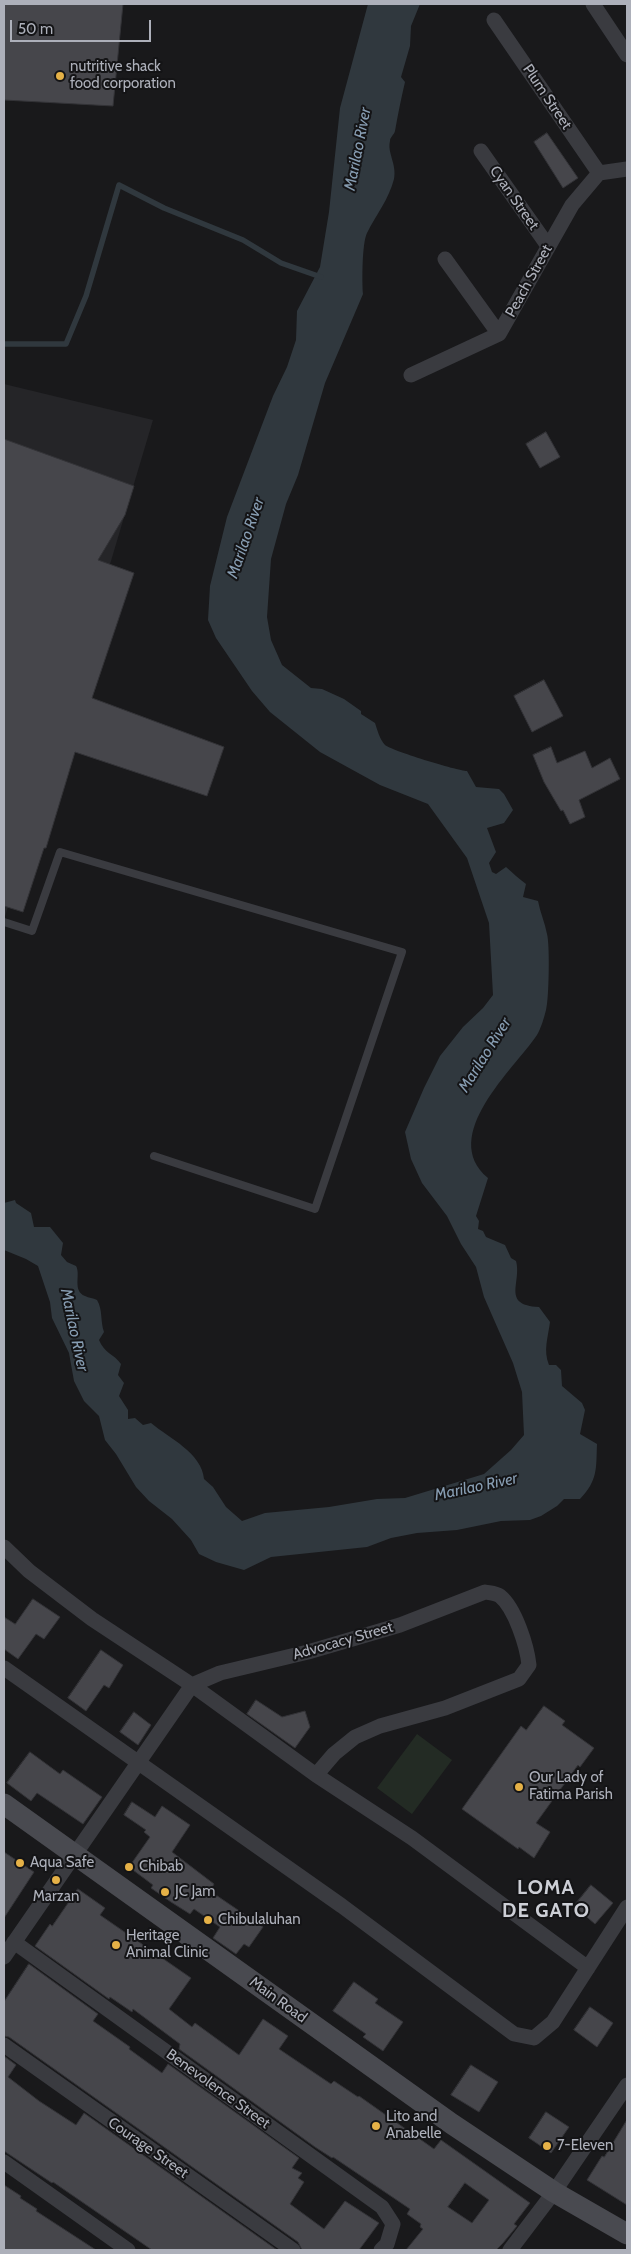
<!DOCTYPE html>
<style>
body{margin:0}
#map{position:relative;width:631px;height:2254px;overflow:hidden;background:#19191b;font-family:Cabin,sans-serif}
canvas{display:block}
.frame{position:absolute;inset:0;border:5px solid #adb0ba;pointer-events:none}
.scale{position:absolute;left:10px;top:20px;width:141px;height:22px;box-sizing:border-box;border:2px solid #adb0ba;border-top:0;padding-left:6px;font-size:15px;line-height:18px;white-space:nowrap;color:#adb0ba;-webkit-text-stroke:4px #141416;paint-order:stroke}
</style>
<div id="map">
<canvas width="631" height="2254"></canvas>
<div class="frame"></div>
<div class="scale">50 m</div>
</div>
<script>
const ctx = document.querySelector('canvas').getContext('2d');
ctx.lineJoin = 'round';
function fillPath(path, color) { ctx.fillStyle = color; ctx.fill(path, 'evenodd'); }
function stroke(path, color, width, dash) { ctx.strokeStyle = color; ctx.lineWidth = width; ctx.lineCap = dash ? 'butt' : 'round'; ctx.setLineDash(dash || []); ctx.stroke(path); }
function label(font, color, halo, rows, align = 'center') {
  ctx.font = font + ' Cabin,sans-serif'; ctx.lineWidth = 4; ctx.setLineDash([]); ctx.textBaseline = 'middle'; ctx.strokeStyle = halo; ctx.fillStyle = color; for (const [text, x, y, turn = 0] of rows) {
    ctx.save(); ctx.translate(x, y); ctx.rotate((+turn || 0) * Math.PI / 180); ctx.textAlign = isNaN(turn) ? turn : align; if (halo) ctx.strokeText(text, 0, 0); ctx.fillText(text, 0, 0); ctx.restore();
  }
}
const built = new Path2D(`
 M4 384 153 420 4 920Z`);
const green = new Path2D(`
 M417 1734 452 1760 412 1814 377 1788Z`);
const water = new Path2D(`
 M368 4H420L411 26 410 46 401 77 405 82C401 99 398 114 395 131 394 135 390 137 390 141 387 153 397 164 394 179 389 199 376 215 367 233 362 243 362 282 363 294L325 383 298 475 286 504 271 559 267 617 271 640 282 665 311 688 322 689 344 699 361 711V714L375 723C377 729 380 740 385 745 390 750 458 771 467 771L476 787 499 789 504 794 513 810 504 823 487 828 496 852 489 863 492 872 496 874 506 867C513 873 519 879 526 884L523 897 538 901C540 912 545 923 547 934 550 945 549 1000 546 1010 544 1018 541 1028 537 1035 514 1069 438 1136 488 1178L476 1216 479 1221 478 1229 483 1231 486 1237 505 1245 511 1258 516 1261C522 1283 501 1305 539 1307L550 1322C548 1338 543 1350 549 1365H556L561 1370 562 1386 582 1403 585 1410 580 1434 597 1444C596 1469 598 1480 580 1499H564L557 1506 541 1516 530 1520 501 1521 457 1530 417 1533 391 1538 367 1547 271 1557 244 1570 216 1562 199 1554 191 1540 172 1519 149 1501 136 1487 116 1454 105 1440 99 1416 84 1401 74 1381 69 1353 52 1318 50 1302 38 1266 26 1259 4 1250V1203L15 1200 16 1203 31 1213 34 1227H50L63 1243 61 1255 67 1262 76 1266C81 1274 72 1291 85 1296 89 1298 93 1298 97 1300 103 1310 100 1321 104 1332L99 1340C104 1353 114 1354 121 1364L118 1375 124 1383 119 1396 128 1410V1419L135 1418 143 1425 151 1423C169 1438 202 1453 204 1479L213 1487 226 1507 242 1521 265 1513 329 1507 377 1499 405 1498 484 1474 511 1450 524 1435 522 1392 513 1363 484 1297 476 1267 461 1244 447 1216 422 1183 411 1159 405 1132 424 1088 440 1056 463 1027 483 1008 493 995 489 923 467 858 428 804 380 785 320 752 270 712 252 691 216 638 208 620 210 586 227 517 273 396 287 367 296 340 297 311 320 267 329 212 340 108Z`);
const stream = new Path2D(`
 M4 344H66L86 296 119 185 164 208 243 240 281 263 321 277`);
const building = new Path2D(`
 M4 4H123L113 106 4 100Z
 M547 133 578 178 563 188 534 142Z
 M546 432 560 457 540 468 526 444Z
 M4 439 134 486 125 515 98 560 134 573 92 698 224 747 207 796 75 752 46 848H44L23 912 4 906Z
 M544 680 563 716 532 732 514 696Z
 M551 747 557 763 585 751 592 768 610 758 620 779 579 800 585 817 570 824 563 810 561 811 544 782 533 755Z
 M33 1599 60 1617 44 1639 36 1634 18 1659 4 1649V1617L15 1624Z
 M101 1650 123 1665 109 1688 104 1685 86 1711 68 1698Z
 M256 1700 282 1717 305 1711 310 1727 295 1748 247 1714Z
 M544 1706 565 1721 562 1725 594 1748 580 1767 578 1765 536 1823 550 1832 534 1858 519 1847 518 1849 462 1809 521 1726 526 1730Z
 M134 1712 151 1725 138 1745 120 1732Z
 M30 1752 60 1774 63 1770 102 1797 83 1824 37 1793 31 1801 7 1783Z
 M132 1802 155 1817 162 1806 190 1825 172 1852 214 1884 210 1891 263 1927 249 1947 244 1944 236 1954 213 1938 220 1927 194 1909 190 1914 171 1902 151 1888 153 1885 129 1867 150 1837 144 1832 146 1830 124 1815Z
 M4 1852 34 1872 4 1918Z
 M591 1885 613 1903 595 1924 574 1906Z
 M78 1889 105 1908 100 1915 191 1978 169 2009 192 2027 195 2023 239 2055 263 2019 288 2036 279 2049 331 2084 334 2081 358 2097 359 2096 434 2149 441 2140 530 2203 514 2224 517 2226 503 2243 496 2250H406L423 2229 420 2227 421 2224 407 2214 410 2209 333 2157 332 2158 315 2147 179 2049 180 2044 133 2009 132 2012 110 1997 109 1999 35 1946 50 1924 52 1926ZM465 2183 489 2200 472 2223 448 2207Z
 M29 1964 98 2014 93 2021 130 2047 129 2049 162 2073 168 2064 299 2158 292 2168 302 2173 298 2178 304 2182 290 2204 324 2229 345 2201 379 2223 359 2250H302L298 2242 9 2037 4 2036V2002Z
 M354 1982 378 1999 375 2003 403 2022 383 2051 363 2037 366 2034 333 2011Z
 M590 2007 613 2023 597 2047 574 2030Z
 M4 2056 16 2065 8 2077 39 2101 76 2125 84 2113 277 2250H152L53 2182 52 2183 4 2151Z
 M471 2065 498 2082 479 2112 451 2095Z
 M546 2112 569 2127 551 2153 529 2138Z
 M627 2120V2205L587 2180 602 2156 604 2157Z
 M4 2185 21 2196 20 2198 37 2209 36 2211 96 2250H4Z`);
const service = new Path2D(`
 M4 922 32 931 60 852 402 952 315 1209 154 1156`);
const minor = new Path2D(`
 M593 4 627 55
 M494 20 599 173
 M481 151 548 246
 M445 259 499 334
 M411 375 499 334 572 205 599 173 627 169
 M4 1547 29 1571 92 1619 192 1685 316 1775 412 1838 588 1968
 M4 1668 342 1906 514 2034 534 2038 553 2022 627 1907
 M14 1942 382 2207 393 2224 387 2244 381 2250
 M4 1957 192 1685 220 1673 308 1652 400 1625 485 1592C490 1593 496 1593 500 1596 515 1608 527 1646 529 1665L519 1679 445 1708 380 1726 355 1737 334 1754 316 1775
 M4 2045 293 2250
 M4 2162 128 2250
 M510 2250 554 2192 627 2085`);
const secondary = new Path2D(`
 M4 1804 452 2124 554 2192 627 2234`);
const markers = [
 [60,76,5,"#e5b147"],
 [519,1787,5,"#e5b147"],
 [20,1863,5,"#e5b147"],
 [129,1867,5,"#e5b147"],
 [56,1880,5,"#e5b147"],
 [165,1892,5,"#e5b147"],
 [208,1920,5,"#e5b147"],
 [116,1945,5,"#e5b147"],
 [376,2126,5,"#e5b147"],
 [547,2146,5,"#e5b147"]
];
const poiNames = [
 ["nutritive shack",70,67],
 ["food corporation",70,84],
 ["Our Lady of",529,1778],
 ["Fatima Parish",529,1795],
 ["Aqua Safe",30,1863],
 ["Chibab",139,1867],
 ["JC Jam",175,1892],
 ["Marzan",56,1897,"center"],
 ["Chibulaluhan",218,1920],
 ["Heritage",126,1936],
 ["Animal Clinic",126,1953],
 ["Lito and",386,2117],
 ["Anabelle",386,2134],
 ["7-Eleven",557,2146]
];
const streetNames = [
 ["Plum Street",547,97,56],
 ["Cyan Street",514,198,55],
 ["Peach Street",529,281,-61],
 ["Advocacy Street",343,1641,-16],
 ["Main Road",278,2000,36],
 ["Benevolence Street",218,2089,36],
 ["Courage Street",148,2148,35]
];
const waterNames = [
 ["Marilao River",358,149,-79],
 ["Marilao River",246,538,-71],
 ["Marilao River",485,1055,-58],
 ["Marilao River",74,1330,78],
 ["Marilao River",476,1487,-12]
];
const districtNames = [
 ["LOMA",546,1888],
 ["DE GATO",546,1911]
];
fillPath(built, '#252528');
fillPath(green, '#232b24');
fillPath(water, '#30383e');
stroke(stream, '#30383e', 5.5);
fillPath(building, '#46464b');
stroke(building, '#333337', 1);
stroke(service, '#3a3b40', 8);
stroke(minor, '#3a3b40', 15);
stroke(secondary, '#494a50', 21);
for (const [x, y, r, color] of markers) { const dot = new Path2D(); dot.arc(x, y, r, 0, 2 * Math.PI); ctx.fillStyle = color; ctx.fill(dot); stroke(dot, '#141416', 2); }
label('15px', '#adb0ba', '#141416', poiNames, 'left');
label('15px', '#adb0ba', '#141416', streetNames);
label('italic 16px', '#879db2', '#141416', waterNames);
ctx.letterSpacing = '1px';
label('bold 20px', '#cdcfd6', '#141416', districtNames);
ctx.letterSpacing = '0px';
</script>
